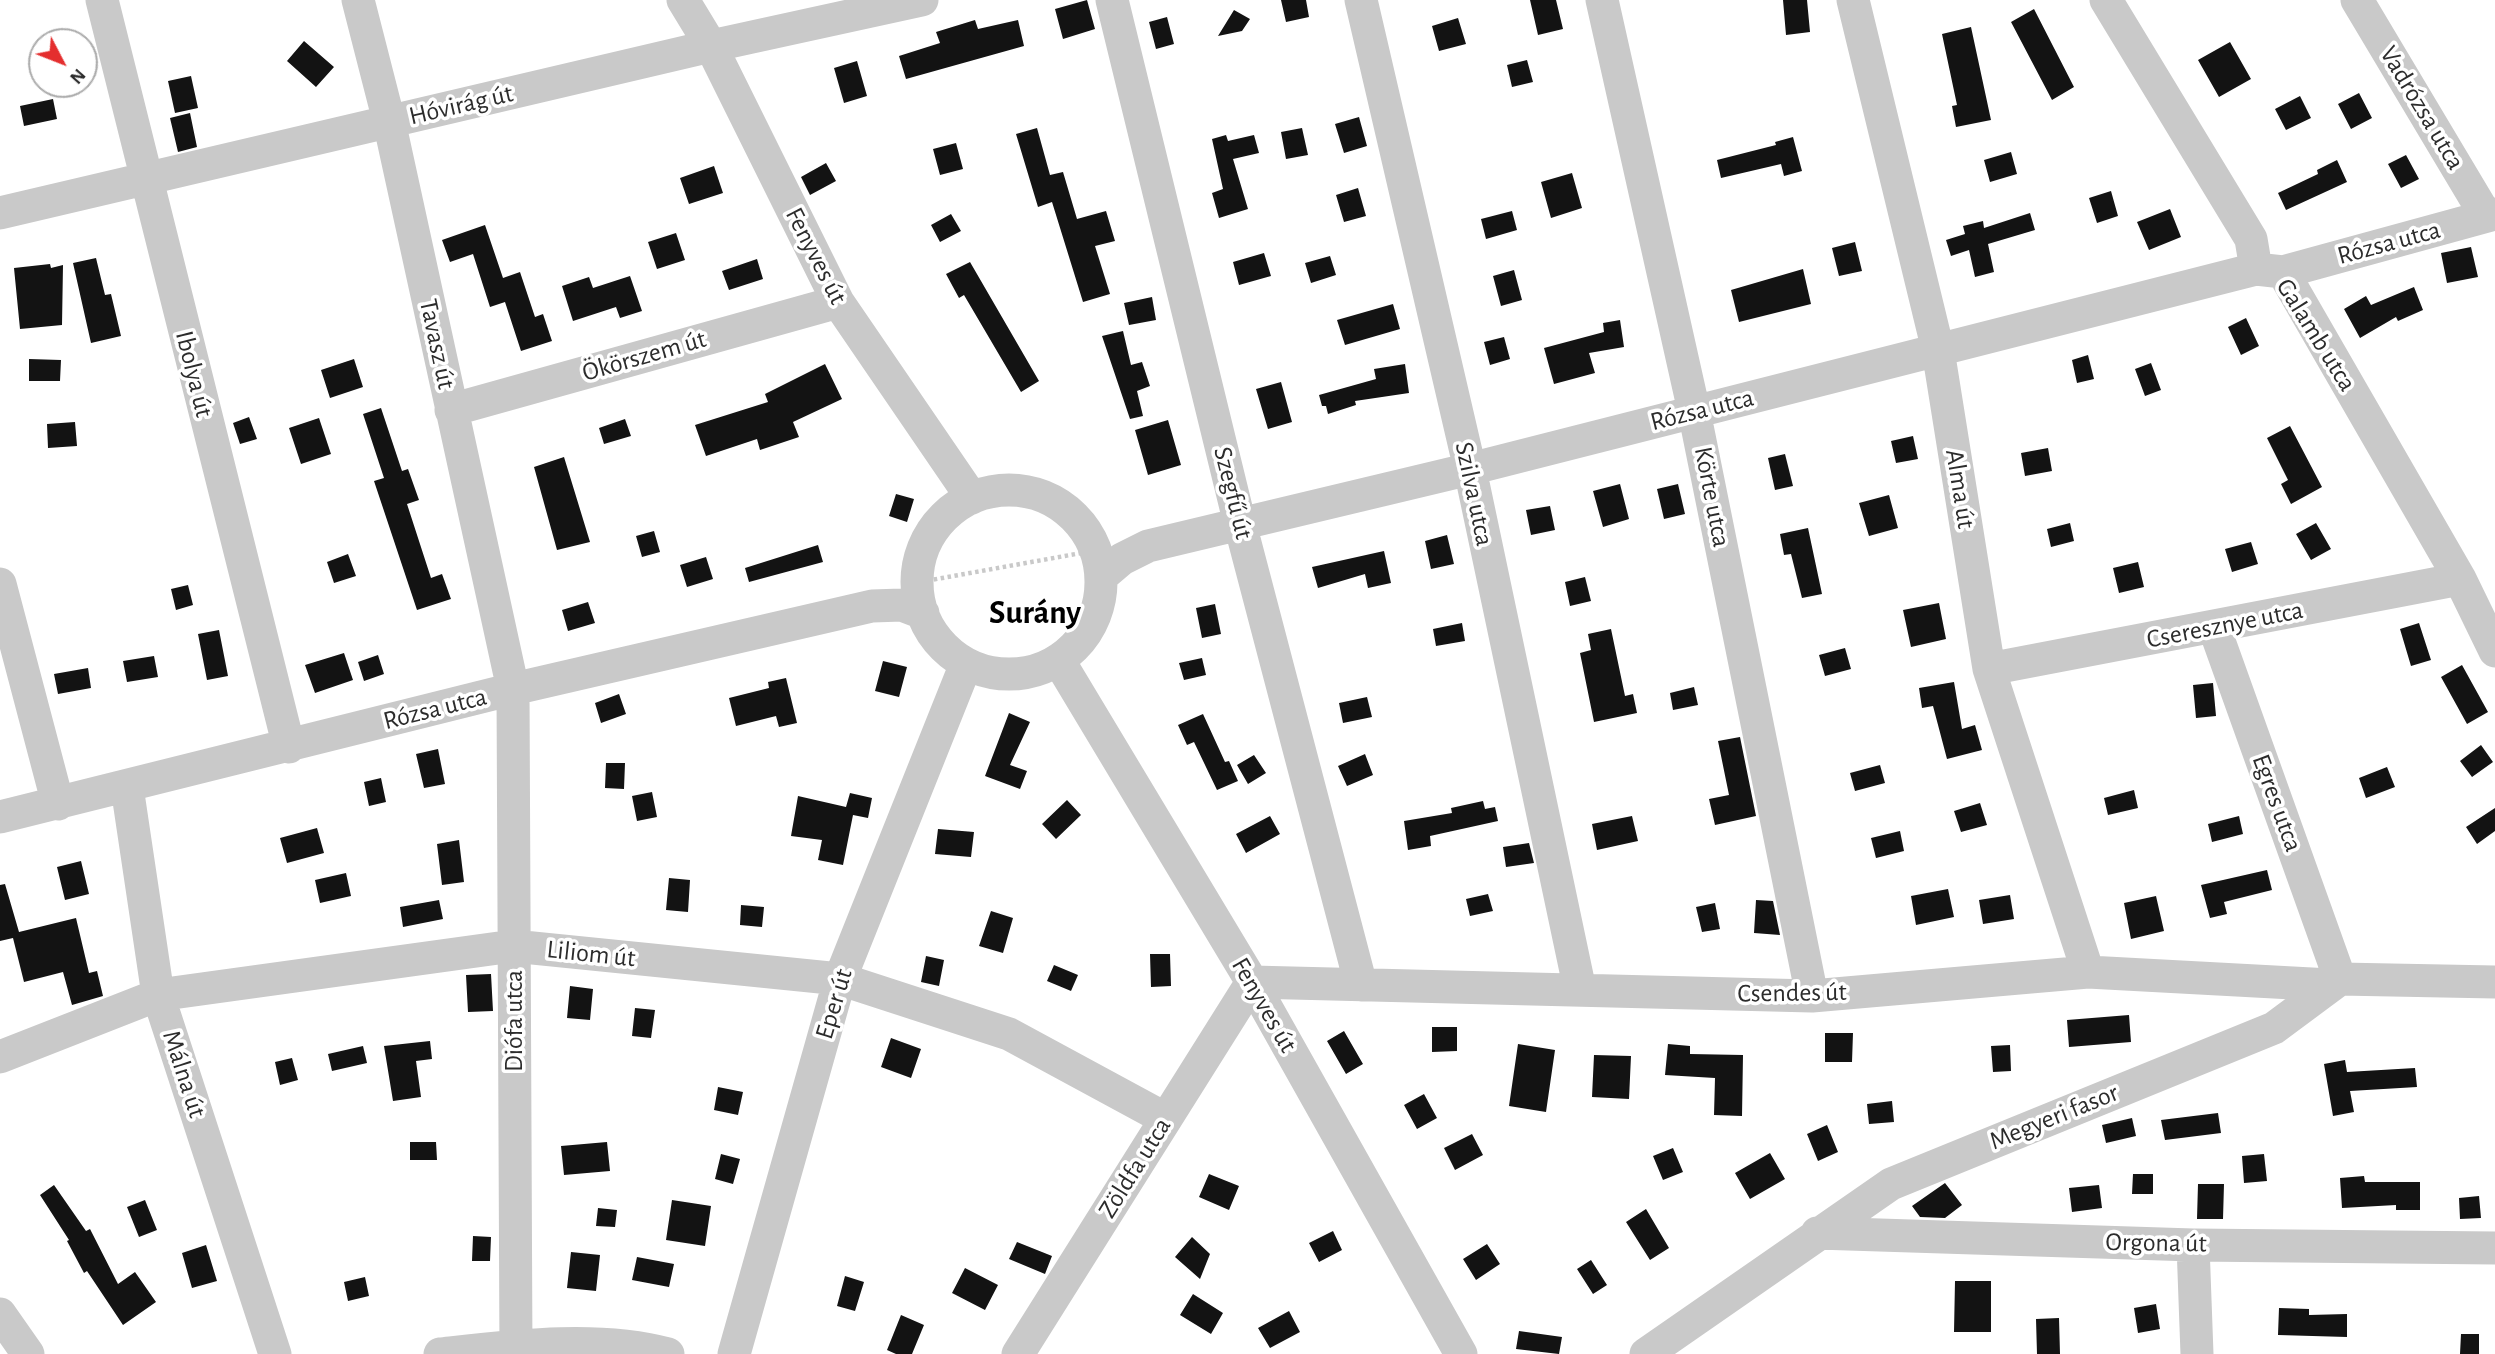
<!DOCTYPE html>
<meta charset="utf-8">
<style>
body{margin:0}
#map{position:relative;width:2495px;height:1354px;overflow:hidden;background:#fff;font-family:"Alegreya Sans",sans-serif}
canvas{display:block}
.north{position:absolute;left:28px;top:28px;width:70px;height:70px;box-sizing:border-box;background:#fff;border:2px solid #ababab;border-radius:50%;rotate:132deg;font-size:19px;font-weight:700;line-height:28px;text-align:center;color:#2c2c2c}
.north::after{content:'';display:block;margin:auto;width:24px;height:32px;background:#e42e2e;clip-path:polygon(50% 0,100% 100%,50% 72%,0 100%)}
</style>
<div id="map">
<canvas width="2495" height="1354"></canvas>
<div class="north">N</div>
</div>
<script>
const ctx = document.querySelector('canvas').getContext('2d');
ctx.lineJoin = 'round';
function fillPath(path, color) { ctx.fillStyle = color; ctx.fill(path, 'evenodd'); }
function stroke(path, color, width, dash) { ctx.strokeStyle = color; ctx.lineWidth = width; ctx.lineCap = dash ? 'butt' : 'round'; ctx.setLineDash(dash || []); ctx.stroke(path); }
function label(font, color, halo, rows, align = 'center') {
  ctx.font = font + ' "Alegreya Sans",sans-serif'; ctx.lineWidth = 7; ctx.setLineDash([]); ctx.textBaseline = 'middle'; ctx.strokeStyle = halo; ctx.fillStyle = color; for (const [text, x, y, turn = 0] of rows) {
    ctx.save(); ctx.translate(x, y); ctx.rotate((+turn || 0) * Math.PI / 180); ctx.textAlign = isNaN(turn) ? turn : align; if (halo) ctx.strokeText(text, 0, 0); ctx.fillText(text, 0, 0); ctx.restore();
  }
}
const building = new Path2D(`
 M1087 0 1095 29 1063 39 1055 9Z
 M1281 0H1306L1309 17 1286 22Z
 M1530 0H1556L1563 29 1538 35Z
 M1783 0H1807L1810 32 1786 35Z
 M2034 9 2074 87 2052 100 2011 22Z
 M1234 10 1250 19 1242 31 1218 36Z
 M1167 17 1174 44 1156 49 1149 22Z
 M1458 18 1466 44 1439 51 1432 26Z
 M975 20 978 29 1018 20 1024 46 906 79 899 56 940 43 936 32Z
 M1971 27 1991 120 1956 127 1952 106 1957 105 1942 34Z
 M304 41 334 67 316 87 287 61Z
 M2230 42 2251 79 2219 97 2198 60Z
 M1527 60 1533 82 1512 87 1507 65Z
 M857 61 867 96 844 103 834 68Z
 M191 76 198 108 175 113 168 81Z
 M2359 93 2372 118 2351 129 2338 104Z
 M2300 96 2311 118 2286 130 2275 109Z
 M53 99 57 119 24 126 20 106Z
 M190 113 197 147 178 152 170 118Z
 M1359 117 1367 146 1344 153 1335 124Z
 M1037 128 1050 175 1063 172 1077 219 1106 211 1115 241 1095 246 1110 294 1083 302 1052 202 1038 207 1016 134Z
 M1302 128 1308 155 1286 159 1281 132Z
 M1226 135 1228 141 1254 135 1259 153 1233 159 1248 209 1219 218 1212 193 1223 189 1212 139Z
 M1793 137 1802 171 1784 176 1781 164 1721 178 1717 160 1776 145 1775 142Z
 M956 143 963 169 940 175 933 149Z
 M2011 152 2017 174 1990 182 1984 160Z
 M2406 155 2419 179 2401 188 2388 164Z
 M2337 160 2347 182 2286 210 2278 193 2318 174 2317 170Z
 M826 163 836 181 810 195 801 177Z
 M714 166 723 193 689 204 680 178Z
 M1572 173 1582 208 1551 218 1541 182Z
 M1358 188 1366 216 1344 222 1336 195Z
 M2111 191 2118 216 2097 223 2089 198Z
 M2170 209 2181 237 2149 250 2137 222Z
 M1512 211 1517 230 1486 239 1481 219Z
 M2030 213 2035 230 1988 244 1994 272 1975 277 1969 250 1951 256 1946 240 1965 234 1963 226 1983 221 1984 228Z
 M951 214 961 231 940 242 931 225Z
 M485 225 503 278 520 272 535 317 543 314 552 341 521 351 505 302 490 307 473 254 450 262 442 240Z
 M676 233 685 260 657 269 648 242Z
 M1855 242 1862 271 1839 276 1832 248Z
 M2471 247 2478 277 2447 283 2441 253Z
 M1264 253 1271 276 1239 285 1233 262Z
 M1330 256 1336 275 1311 283 1305 263Z
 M96 258 105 295 111 294 121 336 91 343 73 263Z
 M757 259 763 279 729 290 722 271Z
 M970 262 1039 381 1021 392 964 295 959 298 946 274Z
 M50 264 51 268 63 265 62 325 20 329 14 268Z
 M1803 269 1811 304 1739 322 1731 290Z
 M1514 270 1522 300 1501 306 1493 276Z
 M630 276 642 311 620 318 616 307 573 321 562 286 589 277 593 288Z
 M2414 287 2423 310 2398 321 2396 317 2360 338 2344 309 2366 296 2371 305Z
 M1152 297 1156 320 1129 325 1124 303Z
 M1393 304 1400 329 1345 345 1337 320Z
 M2246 318 2259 346 2241 355 2228 327Z
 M1620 320 1624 347 1589 353 1595 373 1554 384 1544 348 1604 332 1603 323Z
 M1123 331 1131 365 1142 362 1150 386 1137 391 1143 416 1130 419 1102 336Z
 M1504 337 1510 359 1490 365 1484 342Z
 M2088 355 2094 379 2077 383 2072 360Z
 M29 359 61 360 60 381H29Z
 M354 359 363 387 330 398 321 370Z
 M2151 363 2161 390 2145 396 2135 369Z
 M825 364 842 399 793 422 799 437 760 450 757 439 706 456 695 425 768 402 765 394Z
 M1405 364 1409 393 1355 401 1356 405 1328 414 1326 406H1322L1319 395 1376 379 1374 369Z
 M1281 382 1292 422 1268 429 1256 389Z
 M381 408 402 471 408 469 419 500 407 504 431 578 442 574 451 599 417 610 374 481 384 478 363 414Z
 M249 417 257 439 240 444 233 423Z
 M319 418 331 454 301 464 289 428Z
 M625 419 631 436 604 444 599 428Z
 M1168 420 1181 465 1148 475 1135 430Z
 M75 422 77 446 48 448 47 424Z
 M2290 426 2322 487 2291 504 2281 484 2288 480 2267 438Z
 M1913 436 1918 459 1896 463 1891 441Z
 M2048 448 2052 471 2025 476 2021 453Z
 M1785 454 1793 486 1775 490 1768 458Z
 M564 457 590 542 557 550 534 467Z
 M1620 484 1629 519 1603 527 1593 491Z
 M1678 484 1685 514 1664 519 1657 489Z
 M896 494 914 499 907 522 889 516Z
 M1889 495 1898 528 1869 536 1859 503Z
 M1550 506 1555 530 1531 535 1526 510Z
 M2070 523 2074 541 2051 547 2047 529Z
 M2316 523 2331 549 2311 560 2296 534Z
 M1808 528 1822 594 1802 598 1791 554 1784 555 1780 534Z
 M654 531 660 552 642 557 636 536Z
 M1447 535 1454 564 1431 569 1425 541Z
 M2251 542 2258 564 2232 572 2225 549Z
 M818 545 823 562 749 582 745 568Z
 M1384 551 1391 583 1368 588 1365 574 1318 588 1312 567Z
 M348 554 356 576 334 583 327 562Z
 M706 557 713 579 687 587 680 565Z
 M2138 562 2144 587 2119 593 2113 568Z
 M1585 577 1591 601 1570 606 1565 582Z
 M188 585 193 605 176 610 171 589Z
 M588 602 595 623 568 631 562 610Z
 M1939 603 1946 639 1911 647 1903 610Z
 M1215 604 1221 634 1202 638 1196 608Z
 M1462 623 1465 641 1436 646 1433 629Z
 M2419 623 2431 660 2411 666 2400 629Z
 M1611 629 1625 696 1633 694 1637 713 1594 722 1580 653 1591 650 1588 634Z
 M219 630 228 676 207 680 198 634Z
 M1845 648 1851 669 1825 676 1819 655Z
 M344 653 353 680 315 693 305 665Z
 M378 655 384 674 364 681 358 662Z
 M154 656 158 677 127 682 123 661Z
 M1202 658 1206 675 1184 680 1179 663Z
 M883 661 907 667 899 697 875 691Z
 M2462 665 2488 712 2467 724 2441 677Z
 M88 668 91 688 58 694 54 674Z
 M786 678 797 723 779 727 776 716 736 726 729 698 769 688 768 682Z
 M1954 682 1962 729 1975 725 1982 750 1947 759 1933 706 1922 708 1919 688Z
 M2213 683 2216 716 2196 718 2193 685Z
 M1694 687 1698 705 1673 710 1670 693Z
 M619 694 626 714 601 723 595 703Z
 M1367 697 1372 717 1343 723 1339 703Z
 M1009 713 1030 722 1010 765 1027 771 1020 789 985 776Z
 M1203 714 1225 762 1229 761 1238 781 1217 790 1194 742 1187 745 1178 725Z
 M1740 737 1756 816 1715 825 1709 799 1729 795 1718 741Z
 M2481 745 2493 762 2472 777 2460 761Z
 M438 749 445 784 424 788 416 754Z
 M1365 754 1373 775 1347 786 1338 766Z
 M1254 755 1266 773 1248 784 1237 765Z
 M606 763H625L624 789 605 788Z
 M1880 765 1885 783 1855 791 1850 773Z
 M2387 767 2395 787 2366 798 2359 778Z
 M381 778 386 802 369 806 364 782Z
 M2134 790 2138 808 2108 815 2104 798Z
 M652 792 657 817 637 821 632 796Z
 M850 793 872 798 868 818 853 815 843 865 818 860 822 840 791 836 798 796 846 807Z
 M1067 800 1081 815 1056 839 1042 824Z
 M1483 801 1485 809 1495 807 1498 821 1430 836 1431 846 1408 850 1404 821 1452 813 1451 808Z
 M1980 803 1987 825 1961 832 1954 811Z
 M2495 808V831L2477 844 2466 827Z
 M1270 816 1280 834 1246 853 1236 834Z
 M1632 816 1638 841 1597 850 1592 824Z
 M2239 816 2243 834 2212 842 2208 824Z
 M317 828 324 853 287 863 280 838Z
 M938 829 974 832 971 857 935 854Z
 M1900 831 1904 851 1876 858 1871 838Z
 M459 840 464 882 442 885 437 844Z
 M1529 843 1534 863 1506 867 1503 847Z
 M81 861 89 894 65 900 57 867Z
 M2267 870 2272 890 2224 902 2227 914 2210 918 2201 885Z
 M346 873 351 896 320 903 315 880Z
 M669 878 690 880 688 912 666 910Z
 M5 884 19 932 76 918 89 973 97 971 103 996 72 1005 63 972 24 982 13 938 0 941V885Z
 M1948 889 1954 917 1916 925 1911 896Z
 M1488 894 1493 911 1470 916 1466 899Z
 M2010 895 2014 919 1983 924 1979 900Z
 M2156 896 2164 931 2131 939 2124 903Z
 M439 900 443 919 403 927 400 907Z
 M1756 900 1773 901 1780 935 1754 933Z
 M1715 903 1720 929 1702 932 1696 907Z
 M741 905 764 907 762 927 740 925Z
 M991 911 1013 918 1003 953 979 946Z
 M1150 954H1170L1171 986 1151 987Z
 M926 956 944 960 939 986 921 982Z
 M1054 965 1078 975 1071 991 1047 981Z
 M491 974 493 1011 468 1012 466 975Z
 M570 986 593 989 590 1020 567 1018Z
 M635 1008 655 1010 651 1038 632 1036Z
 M2129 1015 2131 1042 2069 1047 2067 1020Z
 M1432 1027H1457V1051L1432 1052Z
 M1344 1031 1363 1064 1346 1074 1327 1041Z
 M1825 1033H1853L1852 1062H1825Z
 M891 1038 921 1049 911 1078 881 1067Z
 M430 1041 432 1059 416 1061 421 1097 393 1101 384 1046Z
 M1518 1044 1555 1050 1546 1112 1509 1106Z
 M1668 1044 1690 1046V1054L1743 1055 1742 1116 1714 1115 1715 1078 1665 1075Z
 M2010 1045 2011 1071 1993 1072 1991 1046Z
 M363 1046 367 1063 332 1071 328 1054Z
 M1594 1055 1631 1056 1629 1099 1592 1097Z
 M292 1058 298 1080 280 1085 275 1062Z
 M2345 1060 2347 1072 2415 1068 2417 1087 2350 1091 2354 1112 2333 1116 2324 1064Z
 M718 1087 743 1092 738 1115 714 1110Z
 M1424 1094 1437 1118 1417 1129 1404 1105Z
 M1892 1101 1894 1122 1869 1124 1867 1104Z
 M2218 1113 2221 1133 2165 1140 2161 1120Z
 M2132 1118 2136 1136 2106 1143 2102 1125Z
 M1827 1125 1838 1152 1818 1161 1807 1134Z
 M1472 1134 1483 1155 1455 1170 1444 1148Z
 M410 1142H436L437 1160H410Z
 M607 1142 610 1171 564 1175 561 1146Z
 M1673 1148 1683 1172 1663 1180 1653 1156Z
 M1770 1153 1785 1179 1750 1199 1735 1173Z
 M721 1154 740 1159 733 1184 715 1179Z
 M2264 1154 2267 1181 2244 1183 2242 1156Z
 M1209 1174 1239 1186 1229 1210 1199 1197Z
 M2133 1174H2153V1194H2132Z
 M2364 1176 2365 1182H2420V1210H2396V1205L2342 1208 2340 1178Z
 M1945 1183 1962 1205 1945 1218 1920 1217 1912 1206Z
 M2198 1184H2224L2223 1219H2197Z
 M54 1185 86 1231 90 1229 118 1284 135 1272 156 1302 123 1325 87 1271 84 1273 67 1241 69 1240 40 1195Z
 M2099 1185 2102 1208 2072 1212 2069 1188Z
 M2479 1196 2481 1218 2460 1219 2459 1198Z
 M145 1200 157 1230 139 1237 127 1207Z
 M672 1200 711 1206 705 1246 666 1240Z
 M598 1208 617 1210 615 1227 596 1226Z
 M1646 1209 1669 1248 1650 1260 1626 1222Z
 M1333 1231 1342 1250 1319 1262 1309 1243Z
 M473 1236 491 1237 490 1261H472Z
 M1192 1237 1210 1254 1200 1279 1175 1257Z
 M1017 1242 1052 1256 1045 1274 1009 1259Z
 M1487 1244 1500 1264 1476 1280 1463 1259Z
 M206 1245 217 1281 192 1288 182 1253Z
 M571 1252 600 1255 596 1291 567 1288Z
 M637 1257 674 1264 669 1287 632 1280Z
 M1591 1260 1607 1285 1593 1294 1577 1269Z
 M965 1268 998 1285 985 1310 952 1293Z
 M845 1276 864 1282 855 1311 837 1306Z
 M365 1277 369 1296 348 1301 344 1282Z
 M1955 1281H1991V1332H1954Z
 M1193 1294 1223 1313 1211 1334 1180 1315Z
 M2156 1304 2160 1329 2138 1333 2134 1308Z
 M2279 1308 2309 1309V1315L2347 1314V1337L2278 1335Z
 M1289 1311 1300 1332 1270 1348 1258 1328Z
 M901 1315 924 1325 912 1354H896L887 1350Z
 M2059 1318 2060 1354H2037L2036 1319Z
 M1519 1331 1562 1337 1559 1354 1516 1349Z
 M2461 1334H2479V1354H2460Z`);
const path = new Path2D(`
 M920 582 1087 552`);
const minor = new Path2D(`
 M102 0 289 747
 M358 0 389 121 513 689 516 1354
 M683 0 711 46 838 302 972 498
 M1112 0 1240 524 1361 985
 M1361 0 1470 469 1580 990
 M1602 0 1694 411 1812 996
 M1853 0 1938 350 1989 669 2088 972
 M2106 0 2251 239 2256 269
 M2357 0 2486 216
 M0 213 711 46 922 0
 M2283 272 2495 214
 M451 410 838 302
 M917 582a92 92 0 1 1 184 0a92 92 0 1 1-184 0Z
 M1102 576 1122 559 1148 546 1470 469 2256 269 2283 272 2460 579 2495 651
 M0 584 58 804
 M2214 627 2340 979
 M1059 661 1252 982 1461 1354
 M1989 669 2460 579
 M127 787 158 995 275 1354
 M0 817 513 689 872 606 902 605 923 613
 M0 1057 158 995 513 946 840 979 1009 1034 1166 1119
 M1817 1233 2193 1245 2495 1248
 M2193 1245 2197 1354
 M0 1314 28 1354
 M440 1354C512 1346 598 1335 668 1354
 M734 1354 840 979 966 664
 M1018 1354 1252 982 1812 996 2088 972 2330 985
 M1646 1354 1891 1184 2274 1028 2340 979 2495 982`);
const streetNames = [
 ["Hóvirág út",461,105,-13],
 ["Vadrózsa utca",2422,108,59],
 ["Rózsa utca",2389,243,-15],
 ["Fenyves út",816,256,63],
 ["Galamb utca",2316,335,58],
 ["Tavasz út",437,344,78],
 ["Ökörszem út",644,356,-16],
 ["Ibolya út",194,374,76],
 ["Rózsa utca",1702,410,-14],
 ["Alma út",1960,489,81],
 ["Szegfű út",1233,493,76],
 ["Szilva utca",1474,494,78],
 ["Körte utca",1712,497,79],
 ["Cseresznye utca",2225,625,-11],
 ["Rózsa utca",435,709,-14],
 ["Egres utca",2277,803,70],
 ["Liliom út",591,954,6],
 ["Csendes út",1792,993,-1],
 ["Eper út",834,1004,-73],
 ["Fenyves út",1264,1005,60],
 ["Diófa utca",514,1021,-90],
 ["Málna út",184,1074,72],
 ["Megyeri fasor",2054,1117,-22],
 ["Zöldfa utca",1135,1168,-58],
 ["Orgona út",2156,1243,1]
];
const districtNames = [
 ["Surány",1035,613]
];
fillPath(building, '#131313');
stroke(path, '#c9c9c9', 4.5, [3.5, 3.5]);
stroke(minor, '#c9c9c9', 33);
label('26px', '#2c2c2c', '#fff', streetNames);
label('bold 33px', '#000', '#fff', districtNames);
</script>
